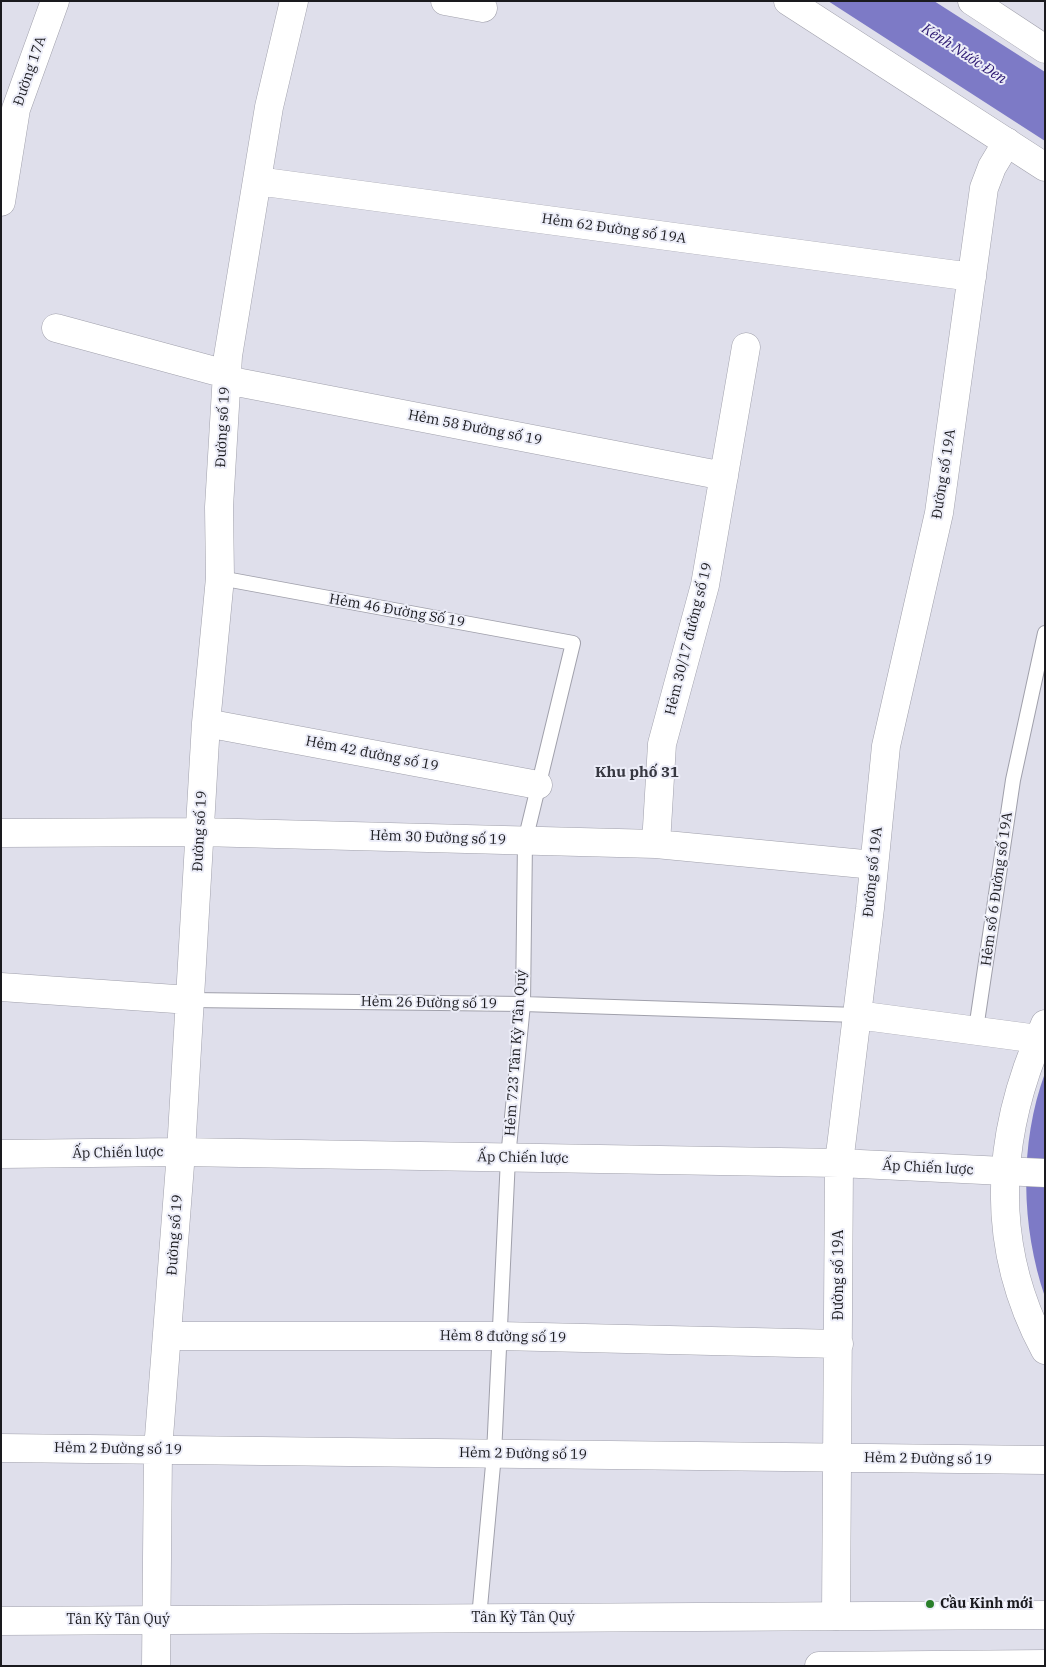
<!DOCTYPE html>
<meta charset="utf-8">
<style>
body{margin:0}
#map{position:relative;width:1046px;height:1667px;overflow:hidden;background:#dfdfeb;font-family:"IBM Plex Serif",serif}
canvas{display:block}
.frame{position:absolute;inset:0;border:2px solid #1a1a1e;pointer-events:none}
</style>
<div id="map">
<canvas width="1046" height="1667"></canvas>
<div class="frame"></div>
</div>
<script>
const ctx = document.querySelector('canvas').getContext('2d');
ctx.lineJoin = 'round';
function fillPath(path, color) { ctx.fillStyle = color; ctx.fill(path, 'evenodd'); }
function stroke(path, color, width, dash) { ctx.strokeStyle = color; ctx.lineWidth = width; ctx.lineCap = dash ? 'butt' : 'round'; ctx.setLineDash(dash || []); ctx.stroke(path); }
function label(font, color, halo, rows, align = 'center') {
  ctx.font = font + ' "IBM Plex Serif",serif'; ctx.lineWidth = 4; ctx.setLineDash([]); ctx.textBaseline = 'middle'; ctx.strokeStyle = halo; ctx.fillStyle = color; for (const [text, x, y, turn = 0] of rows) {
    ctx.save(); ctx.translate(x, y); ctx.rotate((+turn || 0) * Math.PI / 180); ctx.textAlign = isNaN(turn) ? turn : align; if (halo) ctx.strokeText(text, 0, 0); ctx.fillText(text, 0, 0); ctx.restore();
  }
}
const water = new Path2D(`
 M828 1H934L1045 72V141Z
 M1045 1073V1297C1021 1226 1019 1144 1045 1073Z`);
const service = new Path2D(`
 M220 578 573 643 525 841 523 1004 508 1158 494 1454 479 1618
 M190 1000 523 1004 857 1015
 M976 1029 1013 780 1045 633`);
const minor = new Path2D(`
 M445 1 483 8
 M257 181 972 277
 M1 202 16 109 55 1
 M56 328 226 374
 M226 380 724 476
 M206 723 538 785
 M1 833 200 832 656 844 874 865
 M656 844 662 744 705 585 746 347
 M1 987 190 1000
 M857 1015 1038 1039
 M1 1154 181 1152 839 1163 1045 1173
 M167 1336H499L839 1344
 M1 1448 1045 1460
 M836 1616 839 1163 870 908 886 746 939 513 984 188 992 167 1007 142
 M156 1666 158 1450 181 1152 206 723 220 578 219 507 228 356 269 107 294 1`);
const tertiary = new Path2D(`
 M788 1 1045 167
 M972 1 1045 49
 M1045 1024C996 1132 987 1242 1045 1350`);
const secondary = new Path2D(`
 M1 1621 1045 1615
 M819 1666 1045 1664`);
const markers = [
 [930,1604,5,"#2a7f2b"]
];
const streetNames = [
 ["Đường 17A",30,71,-71],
 ["Hẻm 62 Đường số 19A",614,229,8],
 ["Đường số 19",223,427,-87],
 ["Hẻm 58 Đường số 19",475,428,11],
 ["Đường số 19A",944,474,-81],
 ["Hẻm 46 Đường Số 19",397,611,10],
 ["Hẻm 30/17 đường số 19",689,639,-76],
 ["Hẻm 42 đường số 19",372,754,11],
 ["Đường số 19",200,831,-87],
 ["Hẻm 30 Đường số 19",438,838,2],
 ["Đường số 19A",873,872,-84],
 ["Hẻm số 6 Đường số 19A",997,889,-82],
 ["Hẻm 26 Đường số 19",429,1003,1],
 ["Hẻm 723 Tân Kỳ Tân Quý",516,1053,-86],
 ["Ấp Chiến lược",118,1153,-1],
 ["Ấp Chiến lược",523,1158,1],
 ["Ấp Chiến lược",928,1168,3],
 ["Đường số 19",175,1235,-86],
 ["Đường số 19A",839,1275,-90],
 ["Hẻm 8 đường số 19",503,1337,1],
 ["Hẻm 2 Đường số 19",118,1449,1],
 ["Hẻm 2 Đường số 19",523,1454,1],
 ["Hẻm 2 Đường số 19",928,1459,1],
 ["Tân Kỳ Tân Quý",523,1618],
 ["Tân Kỳ Tân Quý",118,1620]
];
const poiNames = [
 ["Cầu Kinh mới",940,1604]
];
const waterNames = [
 ["Kênh Nước Đen",964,54,33]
];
const neighbourhoodNames = [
 ["Khu phố 31",637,773]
];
fillPath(water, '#7d7ac6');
stroke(service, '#a0a0ab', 16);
stroke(minor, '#a0a0ab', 29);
stroke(tertiary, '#a0a0ab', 29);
stroke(secondary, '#a0a0ab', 29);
stroke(service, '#fff', 14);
stroke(minor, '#fff', 28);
stroke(tertiary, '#fff', 28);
stroke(secondary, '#fff', 28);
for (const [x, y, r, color] of markers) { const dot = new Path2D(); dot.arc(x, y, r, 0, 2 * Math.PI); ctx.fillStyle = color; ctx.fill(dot); stroke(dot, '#ecedf8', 2); }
label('14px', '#1a1a1e', '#ecedf8', streetNames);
label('bold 14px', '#1a1a1e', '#ecedf8', poiNames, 'left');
label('italic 15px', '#2c1872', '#ecedf8', waterNames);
label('bold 15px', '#373841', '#ecedf8', neighbourhoodNames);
</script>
